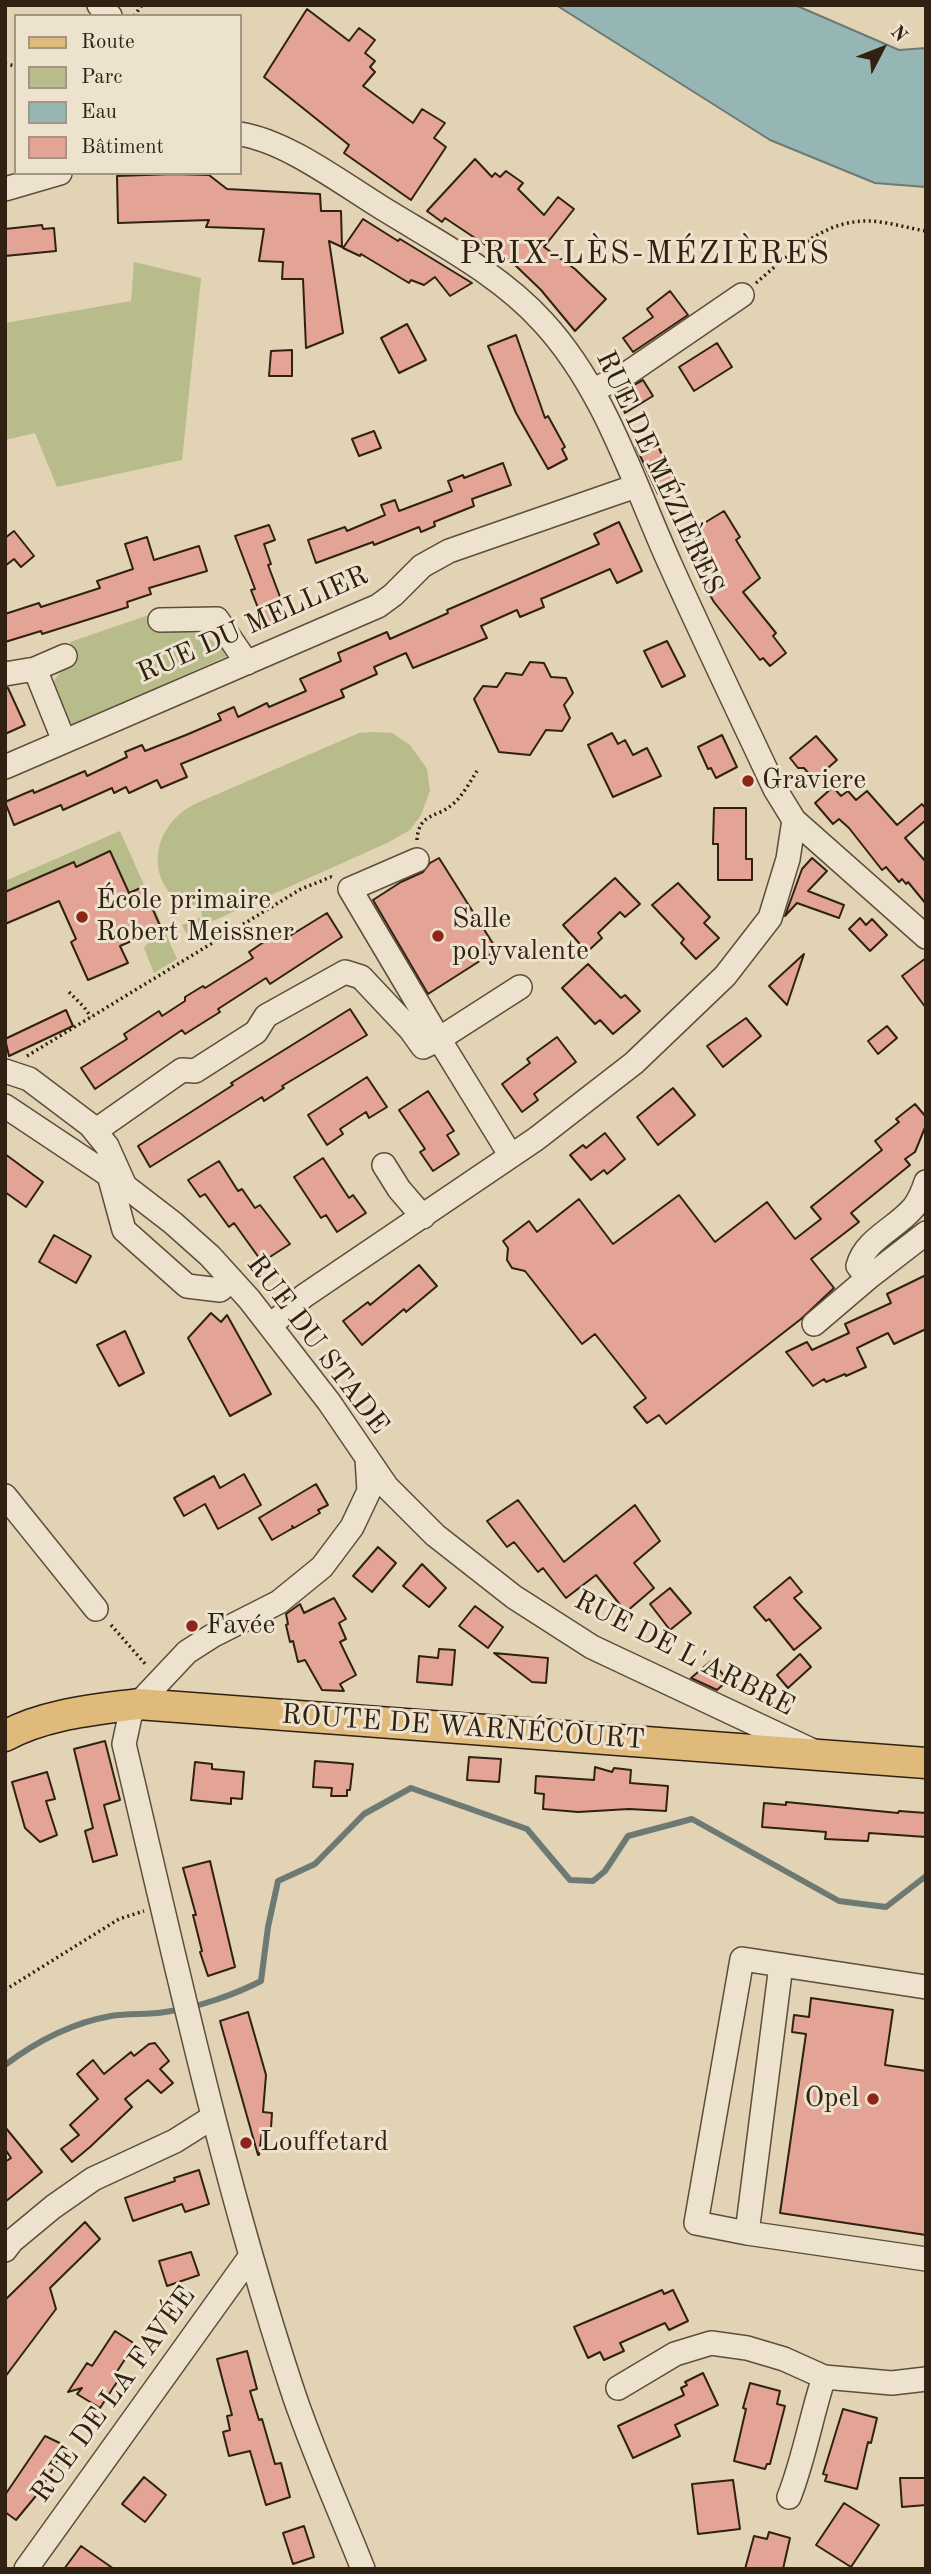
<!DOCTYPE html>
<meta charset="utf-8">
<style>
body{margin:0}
#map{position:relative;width:931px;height:2574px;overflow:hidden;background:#e1d3b4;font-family:"Old Standard TT",serif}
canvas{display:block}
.frame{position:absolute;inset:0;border:7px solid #302112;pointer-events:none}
.legend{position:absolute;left:14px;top:14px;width:228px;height:161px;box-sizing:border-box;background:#ece2ce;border:2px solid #a19583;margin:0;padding:9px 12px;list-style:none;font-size:21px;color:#302112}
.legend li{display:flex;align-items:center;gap:14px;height:35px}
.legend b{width:35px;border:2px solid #a19583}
.north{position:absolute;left:847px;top:14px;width:70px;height:70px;-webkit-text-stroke:5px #ece2ce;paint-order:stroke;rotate:48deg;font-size:19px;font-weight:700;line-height:28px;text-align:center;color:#302112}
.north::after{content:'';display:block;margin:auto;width:24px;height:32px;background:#302112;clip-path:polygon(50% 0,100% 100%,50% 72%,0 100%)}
</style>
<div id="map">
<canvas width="931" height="2574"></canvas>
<div class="frame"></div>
<ul class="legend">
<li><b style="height:9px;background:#e0ba7a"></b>Route</li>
<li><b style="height:19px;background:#b8bb8a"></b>Parc</li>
<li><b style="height:19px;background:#96b6b5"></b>Eau</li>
<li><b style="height:19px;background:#e3a495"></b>Bâtiment</li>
</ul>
<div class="north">N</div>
</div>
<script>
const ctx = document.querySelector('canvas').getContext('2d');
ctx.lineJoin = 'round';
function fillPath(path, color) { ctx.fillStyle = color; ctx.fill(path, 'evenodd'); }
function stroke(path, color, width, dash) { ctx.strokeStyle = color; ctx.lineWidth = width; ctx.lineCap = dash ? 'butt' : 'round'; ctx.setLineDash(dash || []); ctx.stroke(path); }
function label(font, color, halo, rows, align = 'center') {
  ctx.font = font + ' "Old Standard TT",serif'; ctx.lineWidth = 6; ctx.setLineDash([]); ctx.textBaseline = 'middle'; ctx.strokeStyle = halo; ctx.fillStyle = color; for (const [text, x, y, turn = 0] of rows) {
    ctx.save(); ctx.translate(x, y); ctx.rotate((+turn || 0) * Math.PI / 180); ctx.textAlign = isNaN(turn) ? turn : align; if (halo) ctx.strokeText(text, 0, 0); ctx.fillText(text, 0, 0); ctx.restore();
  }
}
const green = new Path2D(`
 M134 262 201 278 182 460 57 487 35 433 5 440V323L131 301Z
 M149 615 155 628C182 628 211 633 229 655L74 725 65 721C54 693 42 678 76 663L70 642Z
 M374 732 392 733 410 745 427 769 430 791 421 815 410 830 387 843 186 933 182 925 202 917 201 911C143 896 145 827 197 803L359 733Z
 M120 831 177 959 154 973 144 948 161 927 143 887 123 896 110 852 76 867 73 862 5 892V881Z`);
const water = new Path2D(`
 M556 5H795L899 50 926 48V187L875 183 770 140Z`);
const stream = new Path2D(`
 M5 2065C37 2041 71 2023 111 2016 129 2013 147 2015 165 2012 196 2008 234 1995 261 1981L268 1927 278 1881 315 1864 364 1814 411 1788 527 1829 570 1880 593 1881 605 1871 628 1836 692 1819 839 1901 886 1907 926 1876`);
const building = new Path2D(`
 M307 9 349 41 359 28 375 40 365 53 375 61 370 67 375 72 363 86 413 123 422 109 445 123 434 138 446 147 411 200 344 153 349 145 264 77Z
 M475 159 492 177 495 173 500 177 506 171 523 183 518 189 544 215 558 197 574 209 544 247 575 269 606 299 575 331 541 290 514 264 445 218 442 222 427 211Z
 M174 174 209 175 227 189 320 194 321 211H341L342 247 329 241 343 333 306 348 303 279H282L283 262 259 261 264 229 206 227 209 220 118 223 117 176Z
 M363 219 398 241 400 239 472 283 450 296 435 277 424 285 411 280 409 283 361 254 360 256 343 248Z
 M42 225 43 229 54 228 56 251 5 256V229Z
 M670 291 688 315 633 352 623 338 653 317 647 309Z
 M407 324 426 360 399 373 381 338Z
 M516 335 545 418 548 416 565 447 562 449 567 459 548 469 516 413 488 346Z
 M717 343 732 367 694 391 679 367Z
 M292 350V376H269L271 351Z
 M643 380 653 396 625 413 617 394Z
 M374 431 381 448 359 456 352 439Z
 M655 439 676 486 658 494 636 447Z
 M503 463 511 485 472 499 474 506 434 522 435 526 421 532 419 527 374 545 373 542 316 563 308 540 345 527 347 531 385 515 381 505 395 500 399 511 452 491 448 481 463 475 464 478Z
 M724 511 740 537 736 540 760 578 743 592 776 633 773 636 786 653 770 666 763 658 760 660 714 602 693 566 706 558 691 531Z
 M619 522 642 571 617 583 610 569 541 599 544 607 520 617 517 610 481 626 487 638 413 668 406 653 374 667 377 674 341 690 344 697 181 764 187 777 161 788 157 780 129 793 126 787 114 793 112 788 63 810 61 805 14 825 5 802 33 790 34 793 85 771 87 776 127 757 125 752 142 745 145 751 186 735 221 720 218 714 234 707 238 717 267 703 269 707 306 691 300 679 341 661 338 653 387 632 390 639 448 613 447 610 599 544 594 534Z
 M269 525 275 540 264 544 271 564 268 565 288 618 265 626 251 590 255 589 235 536Z
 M14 531 34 556 21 567 14 559 5 566V538Z
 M147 537 154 560 199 546 207 571 149 588 151 594 127 602 128 607 42 634 41 631 5 642V614L39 603 41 607 100 588 97 581 133 569 125 544Z
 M667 641 685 676 662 687 644 651Z
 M530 662 544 663 551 677 566 678 573 693 564 705 570 718 562 731 546 730 530 755 499 752 474 699 483 686 497 687 506 673 522 675Z
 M5 688H8L25 725 5 734Z
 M612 733 618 744 625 740 633 755 647 748 661 776 613 797 588 745Z
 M722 735 737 767 716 778 711 768 708 769 698 747Z
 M816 736 837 760 814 780 804 768H798L790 758Z
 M833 787 841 796 848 791 856 800 867 791 897 825 922 804 926 809V820L905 838 926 862V904L908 882 906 884 902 879 899 882 886 867 882 870 849 828 839 819 833 824 815 803Z
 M714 808H746V859H752V880H718V844H713Z
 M110 851 129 893 143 887 161 928 120 946 128 963 88 980 71 942 76 939 59 901 5 924V892L74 862 76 867Z
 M439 858 497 950 428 994 373 900 401 882 423 872 430 863Z
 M812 858 827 871 808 891 844 905 839 918 797 903 785 916 802 869Z
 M615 878 640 904 625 917 620 912 598 933 602 938 587 952 563 925Z
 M678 883 710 917 704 923 719 938 696 959 681 943 684 939 652 905Z
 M327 913 342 937 270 984 266 978 218 1009 220 1012 185 1034 182 1030 95 1089 81 1068 127 1039 124 1034 159 1011 162 1016 185 1001V997L203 986 205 988 253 958 249 952 283 929 288 937Z
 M860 918 866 925 872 919 887 935 870 951 849 929Z
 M804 954 787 1005 769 986Z
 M926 958V1008L902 976Z
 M588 964 621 998 625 995 640 1011 613 1034 600 1020 595 1024 562 988Z
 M350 1009 367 1035 282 1086 284 1088 264 1101 262 1097 150 1167 138 1146 233 1085 231 1083Z
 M66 1010 73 1026 9 1056 5 1039Z
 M746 1018 761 1036 723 1067 707 1046Z
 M887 1026 897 1038 878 1054 868 1041Z
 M557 1037 576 1062 534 1094 538 1100 522 1112 502 1084 530 1063 527 1059Z
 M367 1077 387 1107 369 1118 366 1112 340 1129 343 1134 327 1145 308 1115Z
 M673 1088 695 1115 658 1145 637 1117Z
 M428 1091 454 1131 447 1135 459 1154 433 1171 420 1152 425 1149 399 1110Z
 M915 1104 926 1117V1125L915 1152 905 1159 910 1165 851 1213 859 1222 811 1259 834 1288 801 1319 666 1424 659 1415 647 1423 634 1407 646 1398 595 1334 582 1344 525 1271 512 1268 507 1260 508 1248 503 1241 529 1221 537 1232 579 1199 613 1244 679 1195 715 1242 767 1202 795 1239 821 1219 811 1207 882 1150 875 1141 899 1122 896 1119Z
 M605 1133 625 1159 607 1174 604 1170 591 1180 570 1155 583 1145 586 1148Z
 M5 1154 43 1182 26 1207 5 1192Z
 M323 1158 349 1198 353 1195 366 1213 337 1232 326 1215 321 1218 294 1177Z
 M219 1161 238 1191 242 1189 255 1208 260 1205 290 1244 262 1262 234 1223 229 1227 205 1194 200 1197 188 1180Z
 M54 1235 91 1256 76 1283 39 1262Z
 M419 1265 437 1286 406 1312 404 1309 362 1345 343 1321 368 1302 370 1305Z
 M926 1275V1329L894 1344 888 1333 857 1348 866 1367 846 1376 845 1374 826 1382 824 1379 813 1386 786 1352 807 1342 812 1350 849 1333 845 1324 891 1303 887 1294Z
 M211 1313 221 1322 227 1315 271 1394 230 1416 188 1338Z
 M125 1331 144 1373 119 1386 97 1345Z
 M244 1474 261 1505 218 1529 205 1504 184 1516 174 1498 214 1476 220 1488Z
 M316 1484 328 1505 318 1510 320 1513 294 1528 292 1526 293 1528 272 1540 259 1518Z
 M518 1500 564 1562 635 1505 660 1541 634 1563 654 1588 626 1612 596 1575 566 1598 543 1568 538 1572 514 1542 507 1547 487 1521Z
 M378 1547 396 1563 372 1592 353 1576Z
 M422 1564 446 1588 429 1607 403 1586Z
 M790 1577 802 1592 794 1598 821 1628 794 1650 769 1619 766 1621 754 1607Z
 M670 1588 691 1613 670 1630 650 1604Z
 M334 1598 346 1619 339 1623 346 1639 340 1642 356 1675 340 1684 344 1691 322 1690 305 1660 298 1662 293 1641 290 1642 286 1625 288 1624 286 1614 300 1604 304 1613Z
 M475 1606 503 1627 488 1648 459 1626Z
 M439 1649 455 1650 452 1685 417 1682 419 1656 438 1658Z
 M494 1653 548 1658 546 1683 532 1682Z
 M800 1654 811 1667 788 1688 777 1675Z
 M711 1661 728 1680 717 1690 691 1678Z
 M105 1741 120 1800 104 1805 117 1855 93 1862 85 1831 93 1828 74 1749Z
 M469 1757 501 1759 499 1782 467 1780Z
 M315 1761 353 1764 350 1790H347V1796H331L332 1788 313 1787Z
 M195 1762 212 1764V1769L244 1772 242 1799 231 1798V1804L191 1800Z
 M595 1767 612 1772 614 1768 631 1770 630 1783 668 1786 666 1811 629 1809 578 1812 543 1809 544 1794 535 1793 536 1776 594 1780Z
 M47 1772 55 1799 46 1801 57 1835 40 1842 25 1828 12 1782Z
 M786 1802 898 1813 899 1811 926 1813V1837L869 1833 868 1841 825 1839 826 1832 762 1827 764 1803 786 1805Z
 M210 1861 235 1967 208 1976 200 1952 202 1951 193 1915H196L183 1868Z
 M811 1998 893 2010 885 2065 926 2071V2235L780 2213 806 2034 792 2032 794 2015 809 2017Z
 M248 2012 266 2075 263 2112 272 2113 271 2128 262 2131 259 2155H258L220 2021Z
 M155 2043 169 2061 160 2069 173 2083 161 2093 148 2080 125 2099 132 2107 90 2147 72 2162 61 2149 79 2135 70 2125 98 2099 77 2074 93 2060 104 2074 131 2052 134 2056 149 2044Z
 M5 2127 42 2172 5 2202V2162L11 2158 5 2149Z
 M199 2170 209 2204 185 2212 182 2204 133 2221 125 2198 175 2181 174 2178Z
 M85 2222 100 2239 50 2288 56 2309 5 2377V2300Z
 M191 2252 199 2275 167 2286 159 2261Z
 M662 2290 664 2294 673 2290 688 2321 669 2330 665 2323 620 2343 624 2351 604 2360 600 2352 588 2358 574 2327Z
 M115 2331 135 2344 114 2376 119 2379 100 2408 77 2394 82 2388 68 2392 87 2363 92 2366Z
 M247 2351 257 2389 250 2391 259 2420 262 2419 275 2464 281 2463 290 2497 266 2505 250 2451 229 2456 223 2432 230 2430 227 2416 232 2415 217 2359Z
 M703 2373 718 2405 675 2425 680 2436 633 2458 618 2426 684 2395 681 2388 687 2385 685 2382Z
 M750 2383 780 2391 777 2404 785 2406 770 2464H767L765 2469 734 2461 746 2409 743 2408Z
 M843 2409 877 2418 871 2443 868 2442 857 2489 825 2481 827 2475 823 2474Z
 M45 2436 66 2446 40 2491 16 2520 5 2512V2495Z
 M144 2477 166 2495 145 2522 122 2504Z
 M900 2478H926V2505L902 2507Z
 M733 2480 740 2529 698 2534 692 2484Z
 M844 2503 879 2525 851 2567 816 2545Z
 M304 2526 314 2557 293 2564 283 2533Z
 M769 2532 790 2538 783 2569H745L754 2536 767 2539Z
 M81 2546 114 2569H64Z`);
const path = new Path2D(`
 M134 16 142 5
 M5 64 16 66
 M756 283C789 255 821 221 867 221 886 221 907 228 926 231
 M417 840C419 811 438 819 454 803 463 795 470 782 477 771
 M69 992 84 1007 91 1017
 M27 1056 301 889 331 877 333 878
 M111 1625 147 1666
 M5 1990 119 1919 144 1911`);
const minor = new Path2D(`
 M99 5 110 16
 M240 134C286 141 340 182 379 206 435 241 499 273 543 322 605 389 633 482 670 564 704 640 740 714 775 789L794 820 926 937
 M5 189 60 173
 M593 390 625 375 742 295
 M160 620 217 619 247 663
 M5 674 35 669
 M64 741 35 669 65 656
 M5 767 378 606 393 595 422 566 449 551 636 486
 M5 1071 29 1079 90 1125 107 1146 125 1186
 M5 1106 125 1186 173 1223 210 1256 249 1299 329 1402 387 1487 435 1535 514 1597 592 1647 811 1750
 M95 1131 182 1070 195 1071 256 1032 266 1016 345 972 361 977 410 1029 423 1047 439 1039 350 889 417 860
 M511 1156 439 1039 520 987
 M384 1165 399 1189 423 1217
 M109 1175 124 1230 187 1286 220 1290 232 1280
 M868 1278 858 1266C865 1239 897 1228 914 1207 920 1199 923 1191 926 1182
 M814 1324 868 1278 926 1233
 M270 1326 304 1296 536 1139 634 1063 725 976 770 918 788 859 794 820
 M5 1496 96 1609
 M781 1965 747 2233 696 2223 742 1959 926 1987
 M747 2233 926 2259
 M5 2250 12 2241 53 2207 93 2179 175 2141 213 2117
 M618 2388 675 2354 711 2343 747 2348 784 2359 824 2377 892 2383 926 2379
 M789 2497C804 2459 811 2417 824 2377
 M26 2569 250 2257
 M363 2569C339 2508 311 2448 291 2386 222 2176 175 1959 124 1744L130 1716 138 1704 187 1652 212 1636 279 1602 322 1567 352 1527 369 1491 367 1458`);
const major = new Path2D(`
 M5 1736C44 1714 94 1710 138 1704L926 1763`);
const markers = [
 [748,781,7,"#8f2418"],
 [82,917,7,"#8f2418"],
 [438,936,7,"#8f2418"],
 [192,1626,7,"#8f2418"],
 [873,2099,7,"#8f2418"],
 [246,2143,7,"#8f2418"]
];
const streetNames = [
 ["RUE DE MÉZIÈRES",659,473,65],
 ["RUE DU MELLIER",253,625,-24],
 ["RUE DU STADE",317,1345,53],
 ["RUE DE L'ARBRE",684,1654,27],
 ["ROUTE DE WARNÉCOURT",463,1728,4],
 ["RUE DE LA FAVÉE",114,2395,-54]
];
const poiNames = [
 ["Graviere",762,781],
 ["École primaire",96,901],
 ["Robert Meissner",96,933],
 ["Salle",452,920],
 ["polyvalente",452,952],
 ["Favée",206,1626],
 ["Opel",859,2099,"right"],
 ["Louffetard",260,2143]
];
const quarterNames = [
 ["PRIX-LÈS-MÉZIÈRES",645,255]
];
fillPath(green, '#b8bb8a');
fillPath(water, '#96b6b5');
stroke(water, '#6d7a74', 2);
stroke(stream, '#6d7a74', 6);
fillPath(building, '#e3a495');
stroke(building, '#302112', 2);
stroke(minor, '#5c4e3a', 26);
stroke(major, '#302112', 33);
stroke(path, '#302112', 3.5, [2, 3.5]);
stroke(minor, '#ece2ce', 23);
stroke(major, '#e0ba7a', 30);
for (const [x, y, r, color] of markers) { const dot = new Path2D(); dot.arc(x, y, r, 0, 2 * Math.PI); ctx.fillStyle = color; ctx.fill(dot); stroke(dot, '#ece2ce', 2.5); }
label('28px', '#302112', '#ece2ce', streetNames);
label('28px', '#302112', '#ece2ce', poiNames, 'left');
ctx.letterSpacing = '2px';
label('32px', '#302112', '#ece2ce', quarterNames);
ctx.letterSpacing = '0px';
</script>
